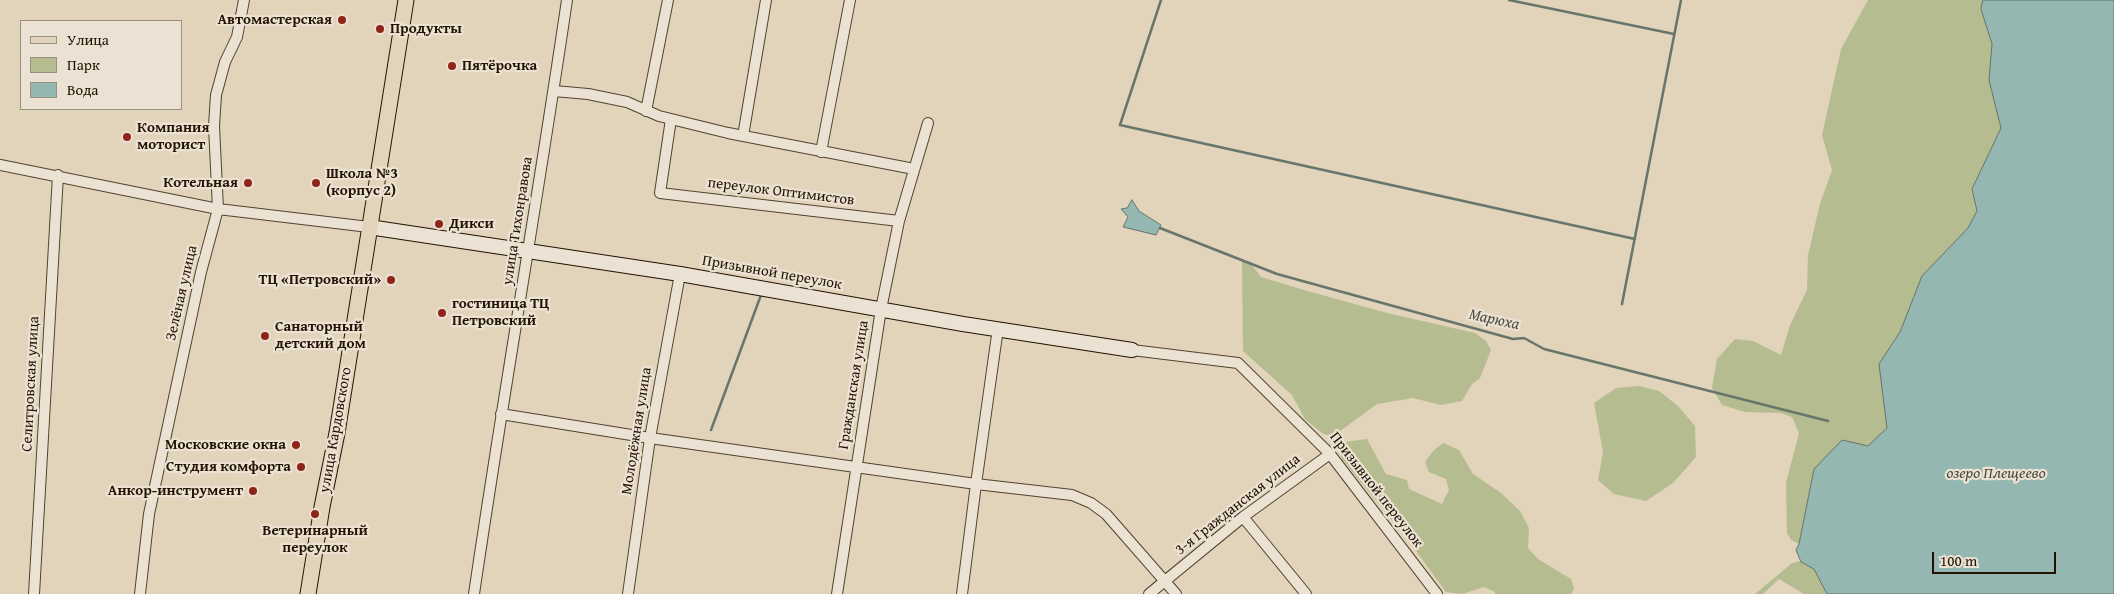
<!DOCTYPE html>
<meta charset="utf-8">
<style>
body{margin:0}
#map{position:relative;width:2114px;height:594px;overflow:hidden;background:#e2d3bb;font-family:"Gentium Book Plus",serif}
canvas{display:block}
.legend{position:absolute;left:20px;top:20px;width:162px;height:90px;box-sizing:border-box;background:#ece2d3;border:1px solid #9b8f7f;margin:0;padding:6px 9px;list-style:none;font-size:15px;color:#221200}
.legend li{display:flex;align-items:center;gap:10px;height:25px}
.legend b{width:25px;border:1px solid #9b8f7f}
.scale{position:absolute;left:1932px;top:552px;width:124px;height:22px;box-sizing:border-box;border:2px solid #221200;border-top:0;padding-left:6px;font-size:15px;line-height:18px;white-space:nowrap;color:#221200;-webkit-text-stroke:4px #ece2d3;paint-order:stroke}
</style>
<div id="map">
<canvas width="2114" height="594"></canvas>
<ul class="legend">
<li><b style="height:6px;background:#e2d3bb"></b>Улица</li>
<li><b style="height:14px;background:#b4bc90"></b>Парк</li>
<li><b style="height:14px;background:#95b7b2"></b>Вода</li>
</ul>
<div class="scale">100 m</div>
</div>
<script>
const ctx = document.querySelector('canvas').getContext('2d');
ctx.lineJoin = 'round';
function fillPath(path, color) { ctx.fillStyle = color; ctx.fill(path, 'evenodd'); }
function stroke(path, color, width, dash) { ctx.strokeStyle = color; ctx.lineWidth = width; ctx.lineCap = dash ? 'butt' : 'round'; ctx.setLineDash(dash || []); ctx.stroke(path); }
function label(font, color, halo, rows, align = 'center') {
  ctx.font = font + ' "Gentium Book Plus",serif'; ctx.lineWidth = 4.5; ctx.setLineDash([]); ctx.textBaseline = 'middle'; ctx.strokeStyle = halo; ctx.fillStyle = color; for (const [text, x, y, turn = 0] of rows) {
    ctx.save(); ctx.translate(x, y); ctx.rotate((+turn || 0) * Math.PI / 180); ctx.textAlign = isNaN(turn) ? turn : align; if (halo) ctx.strokeText(text, 0, 0); ctx.fillText(text, 0, 0); ctx.restore();
  }
}
const green = new Path2D(`
 M1868 0H2114V594H1804L1779 579 1763 594H1755L1792 563 1801 561 1796 550 1799 544 1791 540 1787 533 1786 483 1799 433 1792 417 1781 413 1745 412 1722 405 1712 388 1717 359 1735 339 1753 341 1781 355 1790 325 1807 290 1808 255 1820 204 1832 170 1822 135 1841 49Z
 M1242 260 1252 265 1261 277 1304 290 1387 313 1475 333 1486 341 1491 350 1480 378 1472 384 1462 401 1441 405 1413 398 1377 404 1332 437 1322 433 1305 419 1292 395 1243 351Z
 M1639 386 1659 391 1678 406 1695 426 1696 457 1673 483 1646 501 1614 494 1598 480 1603 452 1594 403 1616 388Z
 M1367 439 1386 474 1407 480 1409 489 1442 504 1449 490 1446 479 1429 472 1425 462 1433 451 1443 443 1459 450 1473 474 1501 493 1520 511 1529 528 1528 548 1538 559 1571 579 1574 588 1571 594H1495V592L1484 587 1462 594 1446 592 1408 540 1342 459 1339 449 1345 442Z`);
const water = new Path2D(`
 M1983 0H2114V594H1827L1814 569 1801 562 1796 550 1799 544 1814 469 1842 440 1868 446 1887 428 1879 364 1900 332 1922 276 1968 228 1977 211 1972 189 2001 128 1989 80 1992 44 1981 9Z
 M1132 200 1139 211 1161 225 1156 235 1123 227 1128 217 1121 209 1127 208Z`);
const stream = new Path2D(`
 M1161 0 1120 125 1635 239
 M1509 0 1674 34
 M1160 228 1277 274 1513 339 1524 338 1544 349 1828 421
 M1622 304 1681 0
 M711 430 761 295`);
const street = new Path2D(`
 M554 91 588 94 627 102 659 116 728 133 914 169
 M646 111 668 0
 M671 119 660 193 899 221
 M743 136 766 0
 M821 152 850 0
 M0 165 218 209 369 227
 M1132 350 1238 363 1330 454 1437 594
 M501 414 650 438 976 484 1072 495 1091 503 1106 514 1176 594
 M1243 517 1306 594
 M34 594 58 175
 M140 594 149 514 201 272 218 209 214 126 216 95 225 62 237 37 244 0
 M474 594C503 396 538 198 567 0
 M628 594 650 438 680 274
 M837 594 881 309 899 221 928 123
 M962 594 976 484 998 328
 M1149 594 1243 517 1330 454`);
const secondary = new Path2D(`
 M369 227 680 274 963 324 1132 350`);
const primary = new Path2D(`
 M308 594 322 507 337 433 406 0`);
const markers = [
 [342,20,5,"#8f2418"],
 [380,29,5,"#8f2418"],
 [452,66,5,"#8f2418"],
 [127,137,5,"#8f2418"],
 [248,183,5,"#8f2418"],
 [316,183,5,"#8f2418"],
 [439,224,5,"#8f2418"],
 [391,280,5,"#8f2418"],
 [442,313,5,"#8f2418"],
 [265,336,5,"#8f2418"],
 [296,445,5,"#8f2418"],
 [301,467,5,"#8f2418"],
 [253,491,5,"#8f2418"],
 [315,514,5,"#8f2418"]
];
const poiNames = [
 ["Автомастерская",332,20,"right"],
 ["Продукты",390,29],
 ["Пятёрочка",462,66],
 ["Компания",137,128],
 ["моторист",137,145],
 ["Школа №3",326,174],
 ["(корпус 2)",326,191],
 ["Котельная",238,183,"right"],
 ["Дикси",449,224],
 ["ТЦ «Петровский»",381,280,"right"],
 ["гостиница ТЦ",452,304],
 ["Петровский",452,321],
 ["Санаторный",275,327],
 ["детский дом",275,344],
 ["Московские окна",286,445,"right"],
 ["Студия комфорта",291,467,"right"],
 ["Анкор-инструмент",243,491,"right"],
 ["Ветеринарный",315,531,"center"],
 ["переулок",315,548,"center"]
];
const streetNames = [
 ["переулок Оптимистов",781,192,7],
 ["улица Тихонравова",518,221,-81],
 ["Призывной переулок",772,273,10],
 ["Зелёная улица",182,293,-77],
 ["Селитровская улица",31,384,-87],
 ["Гражданская улица",854,385,-81],
 ["улица Кардовского",336,430,-80],
 ["Молодёжная улица",637,431,-81],
 ["Призывной переулок",1376,490,52],
 ["3-я Гражданская улица",1238,505,-38]
];
const waterNames = [
 ["Марюха",1494,320,12],
 ["озеро Плещеево",1996,474]
];
fillPath(green, '#b4bc90');
fillPath(water, '#95b7b2');
stroke(water, '#67756b', 1);
stroke(stream, '#67756b', 2.5);
stroke(street, '#52422f', 12);
stroke(secondary, '#221200', 16);
stroke(primary, '#221200', 17);
stroke(street, '#ece2d3', 10);
stroke(secondary, '#ece2d3', 14);
stroke(primary, '#e2d3bb', 15);
for (const [x, y, r, color] of markers) { const dot = new Path2D(); dot.arc(x, y, r, 0, 2 * Math.PI); ctx.fillStyle = color; ctx.fill(dot); stroke(dot, '#ece2d3', 2); }
label('bold 15px', '#221200', '#ece2d3', poiNames, 'left');
label('15px', '#221200', '#ece2d3', streetNames);
label('italic 16px', '#4a4c3e', '#ece2d3', waterNames);
</script>
